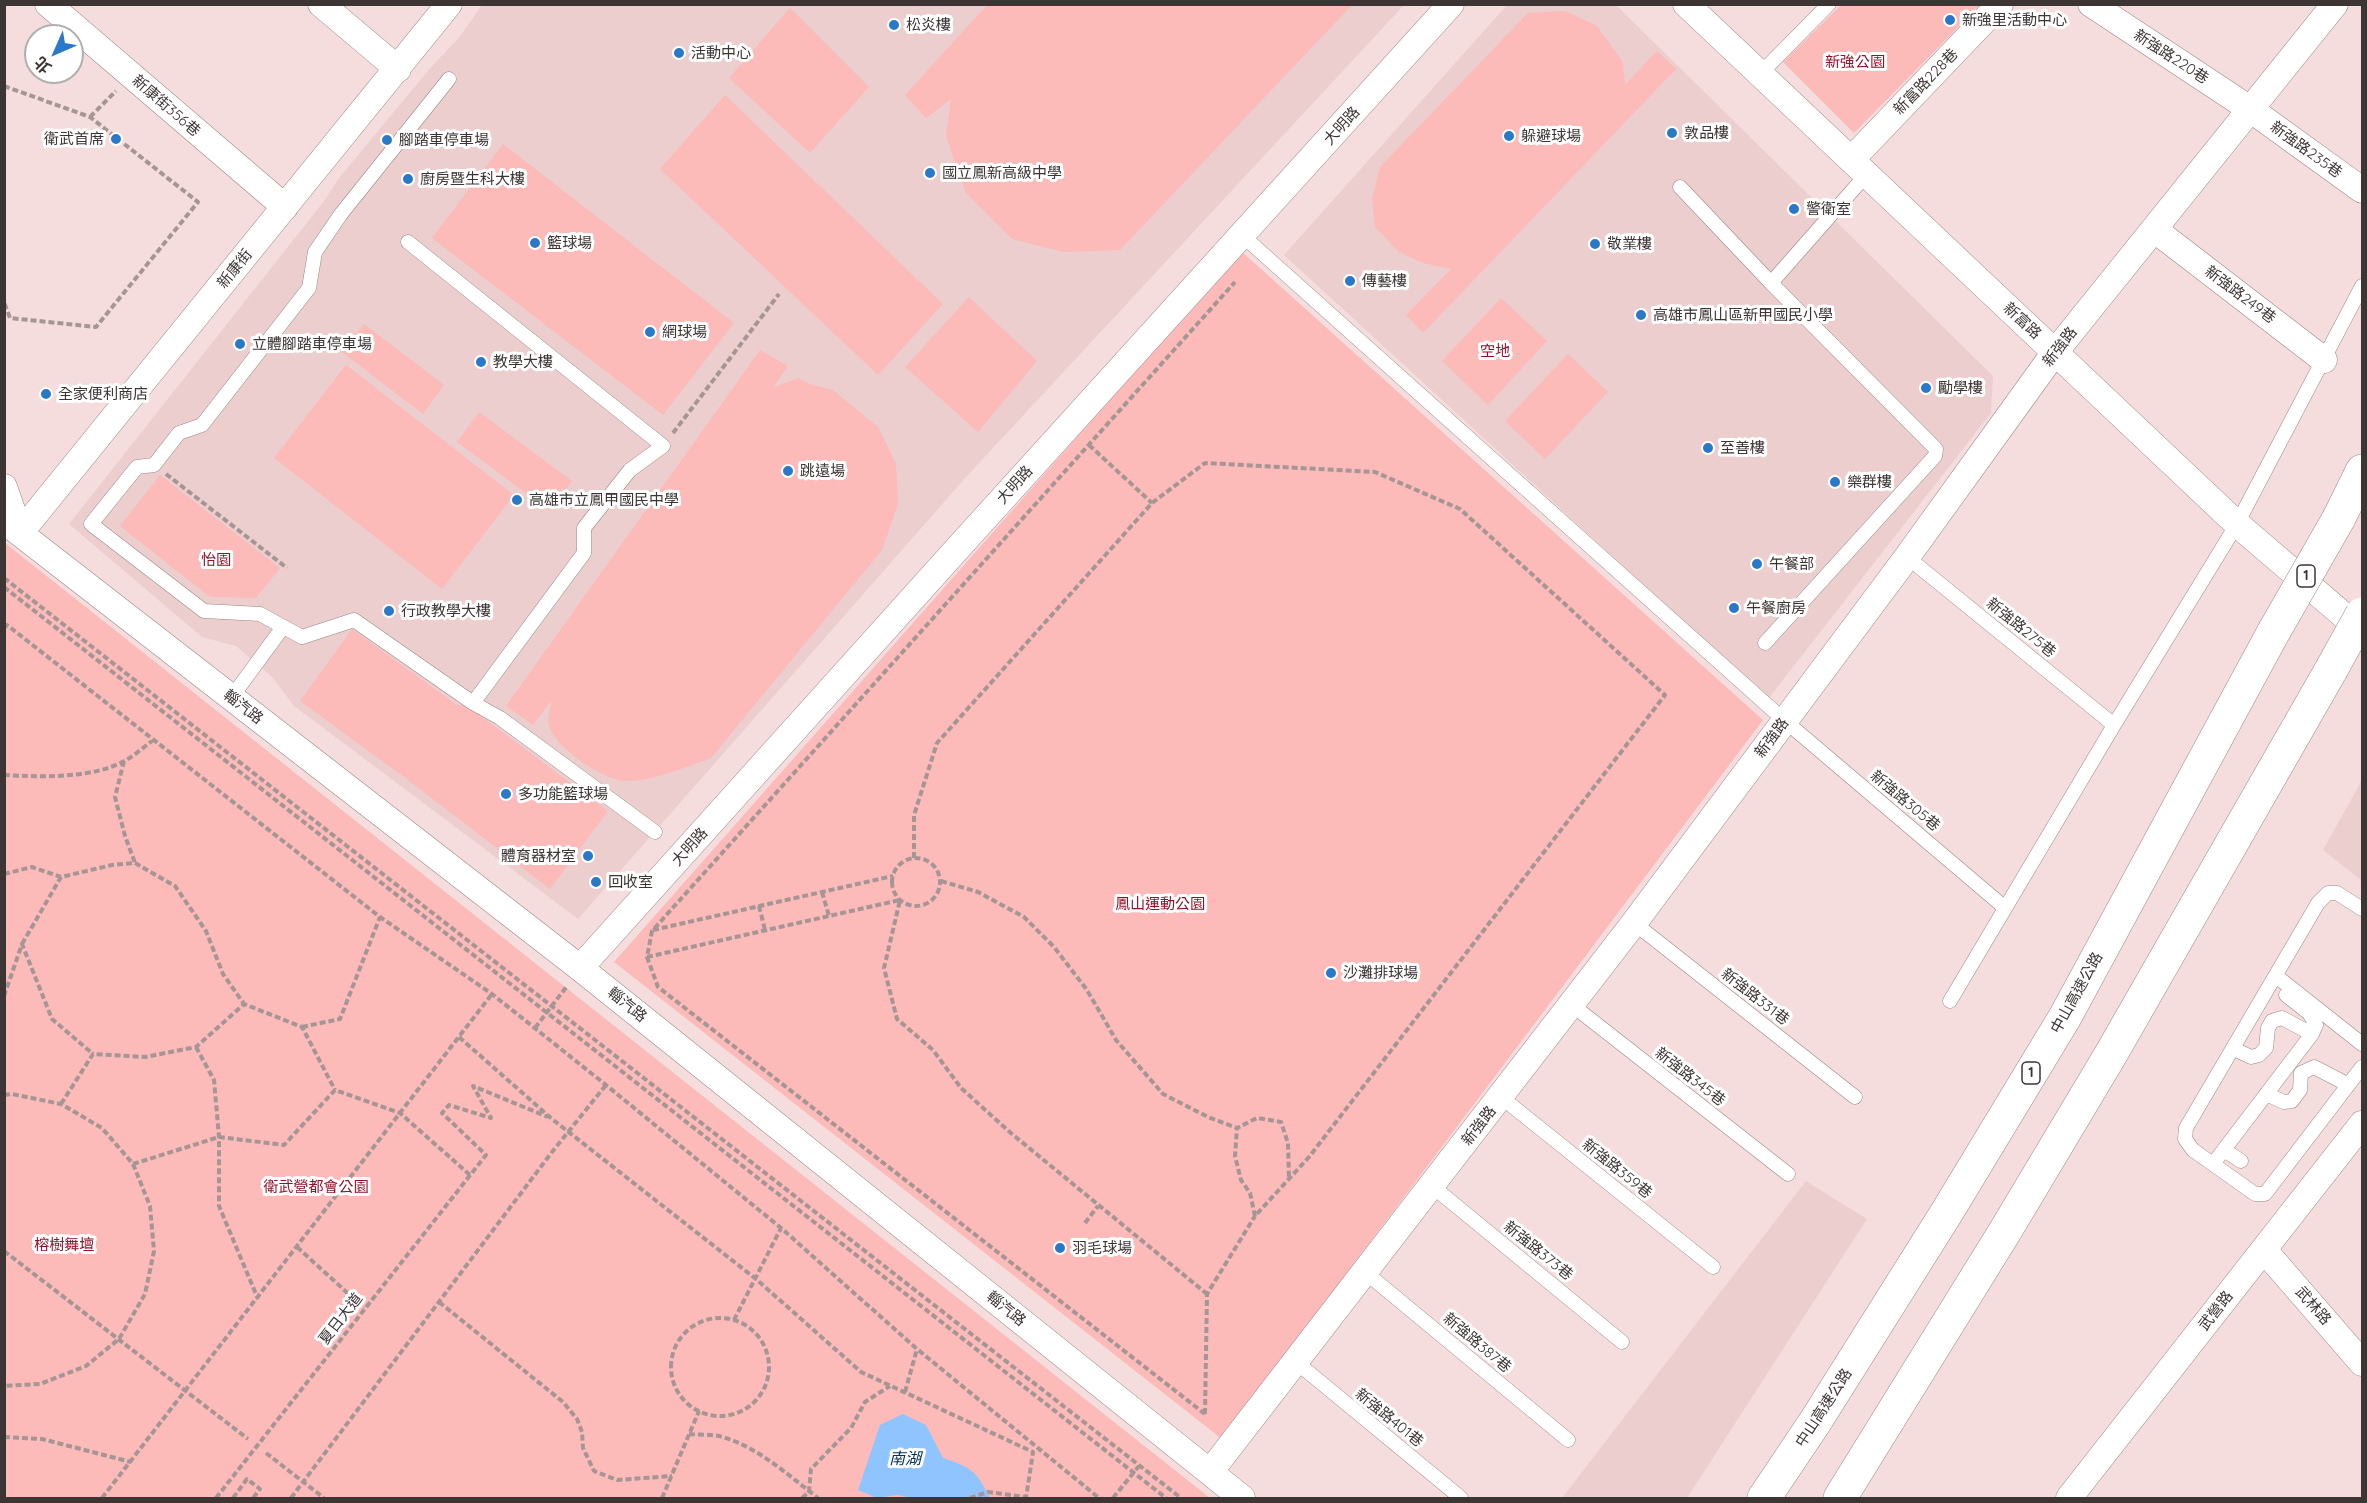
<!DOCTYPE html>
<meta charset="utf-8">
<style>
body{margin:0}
#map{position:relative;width:2367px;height:1503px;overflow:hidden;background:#f5dddd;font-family:Quicksand,"Noto Sans TC",sans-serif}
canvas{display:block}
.frame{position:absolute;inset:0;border:6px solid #3d3434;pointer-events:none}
.north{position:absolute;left:24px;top:24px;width:60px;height:60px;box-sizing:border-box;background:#fff;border:2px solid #b1aeae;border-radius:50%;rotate:225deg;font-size:16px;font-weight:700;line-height:24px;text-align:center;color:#3d3434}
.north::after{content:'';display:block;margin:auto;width:21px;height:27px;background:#2a79c9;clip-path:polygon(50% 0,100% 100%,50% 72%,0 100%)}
</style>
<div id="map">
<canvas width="2367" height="1503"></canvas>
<div class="frame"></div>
<div class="north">北</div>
</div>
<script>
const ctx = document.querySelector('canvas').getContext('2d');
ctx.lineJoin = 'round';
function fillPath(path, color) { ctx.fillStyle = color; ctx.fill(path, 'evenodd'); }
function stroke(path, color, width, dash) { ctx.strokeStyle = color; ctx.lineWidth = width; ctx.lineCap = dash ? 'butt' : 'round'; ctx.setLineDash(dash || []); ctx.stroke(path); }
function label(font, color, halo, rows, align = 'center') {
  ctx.font = font + ' Quicksand,"Noto Sans TC",sans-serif'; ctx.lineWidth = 6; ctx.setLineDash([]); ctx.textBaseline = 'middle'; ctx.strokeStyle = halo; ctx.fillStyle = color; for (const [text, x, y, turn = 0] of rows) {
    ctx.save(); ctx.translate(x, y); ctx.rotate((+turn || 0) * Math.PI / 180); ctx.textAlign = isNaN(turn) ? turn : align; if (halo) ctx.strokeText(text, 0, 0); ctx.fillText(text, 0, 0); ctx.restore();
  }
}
const built = new Path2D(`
 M482 5H1404L967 476 578 919 294 706 272 677 236 646 202 637 69 524 324 201 339 178 432 66 458 39Z
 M1507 5H1616L1993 376 1991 413 1768 699 1284 255Z
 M2362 780V881L2323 850Z
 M1806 1181 1867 1219 1687 1498H1562Z`);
const green = new Path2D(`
 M988 4H1352V5L1120 250 1064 252 1012 239 966 193 946 136 951 99 926 118 905 95Z
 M1842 4H1980V5L1854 133 1783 62Z
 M790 8 869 87 810 153 729 78Z
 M1565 11 1597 26 1623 62 1625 85 1657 51 1676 69 1423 333 1406 315 1451 269 1423 263 1399 252 1375 227 1372 199 1380 167 1528 13Z
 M725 95 943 304 878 375 660 169Z
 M503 144 734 323 663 415 432 238Z
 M1241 251 1763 720 1222 1439 614 962Z
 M969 297 1037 361 978 432 905 367Z
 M1501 298 1547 341 1488 405 1442 361Z
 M364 324 444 385 423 414 342 352Z
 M760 350 788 366 773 388 798 378 812 385 833 390 878 427 896 464 898 504 882 550 711 758C687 767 650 782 625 781 604 780 553 747 549 725 547 718 551 708 551 701L533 725 506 706Z
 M1568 354 1608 392 1545 459 1505 421Z
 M346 365 514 495 442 589 274 458Z
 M479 412 572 481 550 511 457 442Z
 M160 475 280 568 256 598 210 597 120 526Z
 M5 543 1210 1498H5Z
 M352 629 457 705H466L608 811 550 889 404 777 300 701Z`);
const water = new Path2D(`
 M903 1414 926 1425 943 1458C973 1468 976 1471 990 1498H913L897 1495 877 1498 858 1490 880 1425Z`);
const path = new Path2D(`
 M4 86 90 117 198 202 96 327 10 318 4 302
 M90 117 116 91
 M673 433 779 294
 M1089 445 1152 503
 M166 474 287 568
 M4 578 1181 1498
 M4 587 1166 1498
 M4 628 7 625 380 917 492 994 606 1085 781 1228 917 1349 1099 1498
 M124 761 115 797 125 836 135 863
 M4 775C41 777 94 779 126 760 135 755 144 747 152 741
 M892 882a24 24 0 1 1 48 0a24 24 0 1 1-48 0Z
 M914 858V815L937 743 1152 503 1205 463 1375 472 1460 509 1665 695 1309 1157 1255 1216 1250 1193 1241 1180 1235 1156 1237 1128
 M4 874 32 867 61 877 112 865 135 863 175 886 206 931 223 974 244 1004
 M941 881 978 892 1024 917 1054 947 1087 990 1116 1040 1163 1094 1208 1117 1237 1128 1257 1118 1281 1122 1288 1143 1289 1178
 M822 892 829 916
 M759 906 765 930
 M653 930 893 876
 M22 944 61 877
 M647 957 900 900 884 968 897 1019 933 1050 961 1088 1012 1134 1207 1294
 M4 996 22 944 52 1019 93 1054
 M302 1027 340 1019 380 917
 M535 1028 567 986
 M459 1037 552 1119 756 1279 861 1372 1033 1452 1026 1498
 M196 1047 214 1080 219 1137V1206L258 1299
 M4 1095 12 1094 61 1104 102 1128 133 1164 150 1206 154 1251 145 1294 119 1339 86 1366 40 1384 4 1386
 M61 1104 93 1054 145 1057 196 1047 244 1004 302 1027 335 1090
 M133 1164 219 1137 284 1145 335 1090 400 1113 471 1176
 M1085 1223 1098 1206
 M297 1247 364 1308
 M4 1251 248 1439
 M439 1302 563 1402 577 1419 582 1432 583 1448 594 1471 617 1480 672 1476
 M671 1367a49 49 0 1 1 98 0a49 49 0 1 1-98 0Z
 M734 1320 781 1228
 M905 1392 917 1349
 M1205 1414 658 987 647 957 652 931 1235 282
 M1205 1414 1207 1294 1255 1216
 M689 1434C700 1435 712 1434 723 1437 759 1448 788 1475 818 1498
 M4 1437 42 1439 131 1462
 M266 1453 324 1498
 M102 1498 492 994
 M216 1498 486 1155 442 1113 449 1105 491 1118 473 1086 548 1117
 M233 1498 247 1479 260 1489 253 1498
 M291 1498 552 1152 606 1085
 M662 1498 699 1411
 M802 1498 809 1492 811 1469 851 1428 865 1402 890 1386
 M970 1498 988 1492 1025 1497
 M1113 1498 1139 1466`);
const service = new Path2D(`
 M1760 74 1829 4
 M449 79 341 214 315 252 309 288 202 425 179 433 154 465 137 467 91 524 204 611 260 614 302 637 354 620 473 703 500 718 655 832
 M1680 187 1771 283 1936 449 1935 456 1765 643
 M1243 236 1785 721 2004 907
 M408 242 663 446 630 470 584 528V553L473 703
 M1771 283 1866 175
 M1907 557 2114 725
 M231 698 283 627
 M2362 909 2337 893H2328L2318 903 2186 1128 2185 1139 2193 1150 2255 1194H2265L2362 1067
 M1634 923 1855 1097
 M2276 976 2362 1044
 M1950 1001 2114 725 2237 524 2362 286
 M1572 1005 1788 1174
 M2234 1049 2251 1057 2259 1055 2266 1048 2268 1028 2272 1021 2282 1018 2312 1034
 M2266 1094 2284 1102 2292 1101 2300 1090 2301 1073 2314 1067 2343 1082 2347 1087
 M1501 1097 1713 1267
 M2224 1150 2241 1161
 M2213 1164 2312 1034 2316 1025 2309 1013 2286 995
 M1432 1186 1622 1342
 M1365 1272 1568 1440
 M1296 1362 1461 1498`);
const minor = new Path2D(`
 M48 4 285 207
 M321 4 398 69
 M1686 4 2237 524 2362 631
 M2091 4 2250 109 2362 190
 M1851 160 2000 4
 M2155 230 2324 360
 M4 487 20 533
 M4 521 580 968 1242 1498
 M20 533 449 4
 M580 968 957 549 1451 4
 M2264 1250 2362 1363
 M1210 1472 1634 923 1907 557 2055 352 2335 4
 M2069 1498 2362 1124`);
const motorway = new Path2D(`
 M2339 518 2362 471
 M1764 1498 1815 1422 1947 1212 2065 1017 2273 633
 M1840 1498 2007 1228 2111 1054 2331 670`);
const motorwayBridge = new Path2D(`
 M2273 633 2339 518
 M2331 670 2362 614`);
const markers = [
 [1950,20,6,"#2a79c9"],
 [894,25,6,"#2a79c9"],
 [679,53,6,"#2a79c9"],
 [1672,133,6,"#2a79c9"],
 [1509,136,6,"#2a79c9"],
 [116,139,6,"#2a79c9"],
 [387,140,6,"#2a79c9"],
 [930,173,6,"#2a79c9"],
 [408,179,6,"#2a79c9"],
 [1794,209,6,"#2a79c9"],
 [535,243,6,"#2a79c9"],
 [1595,244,6,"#2a79c9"],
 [1350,281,6,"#2a79c9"],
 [1641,315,6,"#2a79c9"],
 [650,332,6,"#2a79c9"],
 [240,344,6,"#2a79c9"],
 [481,362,6,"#2a79c9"],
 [1926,388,6,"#2a79c9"],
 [46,394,6,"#2a79c9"],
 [1708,448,6,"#2a79c9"],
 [788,471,6,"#2a79c9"],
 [1835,482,6,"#2a79c9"],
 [517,500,6,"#2a79c9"],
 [1757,564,6,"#2a79c9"],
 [1734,608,6,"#2a79c9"],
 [389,611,6,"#2a79c9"],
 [506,794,6,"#2a79c9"],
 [588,856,6,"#2a79c9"],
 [596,882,6,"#2a79c9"],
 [1331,973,6,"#2a79c9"],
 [1060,1248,6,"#2a79c9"]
];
const shields = [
 [2306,576,18],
 [2031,1073,18]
];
const shieldNames = [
 ["1",2306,576],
 ["1",2031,1073]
];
const poiNames = [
 ["新強里活動中心",1962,20],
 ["松炎樓",906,25],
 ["活動中心",691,53],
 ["敦品樓",1684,133],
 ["躲避球場",1521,136],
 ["衛武首席",104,139,"right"],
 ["腳踏車停車場",399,140],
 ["國立鳳新高級中學",942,173],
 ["廚房暨生科大樓",420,179],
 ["警衛室",1806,209],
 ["籃球場",547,243],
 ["敬業樓",1607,244],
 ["傳藝樓",1362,281],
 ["高雄市鳳山區新甲國民小學",1653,315],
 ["網球場",662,332],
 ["立體腳踏車停車場",252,344],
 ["教學大樓",493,362],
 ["勵學樓",1938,388],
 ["全家便利商店",58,394],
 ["至善樓",1720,448],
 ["跳遠場",800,471],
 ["樂群樓",1847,482],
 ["高雄市立鳳甲國民中學",529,500],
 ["午餐部",1769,564],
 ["午餐廚房",1746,608],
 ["行政教學大樓",401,611],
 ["多功能籃球場",518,794],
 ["體育器材室",576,856,"right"],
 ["回收室",608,882],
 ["沙灘排球場",1343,973],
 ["羽毛球場",1072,1248]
];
const streetNames = [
 ["新強路220巷",2171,57,33],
 ["新富路228巷",1926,82,-46],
 ["新康街356巷",166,106,41],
 ["大明路",1342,126,-48],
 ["新強路235巷",2306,150,36],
 ["新康街",235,269,-51],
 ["新強路249巷",2240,295,37],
 ["新富路",2022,321,43],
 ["新強路",2060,347,-52],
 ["大明路",1015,485,-48],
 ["新強路275巷",2021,628,39],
 ["輜汽路",243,707,38],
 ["新強路",1772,738,-53],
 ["新強路305巷",1905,801,40],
 ["大明路",690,847,-48],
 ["中山高速公路",2077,993,-61],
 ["新強路331巷",1755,997,38],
 ["輜汽路",627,1005,39],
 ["新強路345巷",1690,1077,38],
 ["新強路",1479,1126,-52],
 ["新強路359巷",1617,1169,39],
 ["新強路373巷",1538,1251,39],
 ["武林路",2313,1306,49],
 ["輜汽路",1006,1309,39],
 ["武營路",2216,1311,-52],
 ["夏日大道",341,1319,-52],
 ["新強路387巷",1477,1343,40],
 ["中山高速公路",1824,1408,-57],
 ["新強路401巷",1389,1418,39]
];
const parkNames = [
 ["新強公園",1855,62],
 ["空地",1495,351],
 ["怡園",216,560],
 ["鳳山運動公園",1160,904],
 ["衛武營都會公園",316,1187],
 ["榕樹舞壇",64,1245]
];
const waterNames = [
 ["南湖",905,1459]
];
fillPath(built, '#edcece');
fillPath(green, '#fcbab9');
fillPath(water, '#8fc4ff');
stroke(service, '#9b8585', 15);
stroke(minor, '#9b8585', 27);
stroke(motorway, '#9b8585', 34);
stroke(path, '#a69595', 4, [6, 3]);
stroke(service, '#fff', 14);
stroke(minor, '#fff', 26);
stroke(motorway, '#fff', 33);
stroke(motorwayBridge, '#9b8585', 34, []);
stroke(motorwayBridge, '#fff', 33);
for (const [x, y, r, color] of markers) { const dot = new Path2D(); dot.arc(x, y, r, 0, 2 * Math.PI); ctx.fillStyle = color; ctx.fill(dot); stroke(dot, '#fff', 2); }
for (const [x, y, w] of shields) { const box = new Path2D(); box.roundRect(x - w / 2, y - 11, w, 22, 4.5); ctx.fillStyle = '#fff'; ctx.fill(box); stroke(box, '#3d3434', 1.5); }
label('bold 14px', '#3d3434', null, shieldNames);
label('15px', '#3d3434', '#fff', poiNames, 'left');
label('15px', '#3d3434', '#fff', streetNames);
label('15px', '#8f1329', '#fff', parkNames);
label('italic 16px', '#023360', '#fff', waterNames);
</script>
